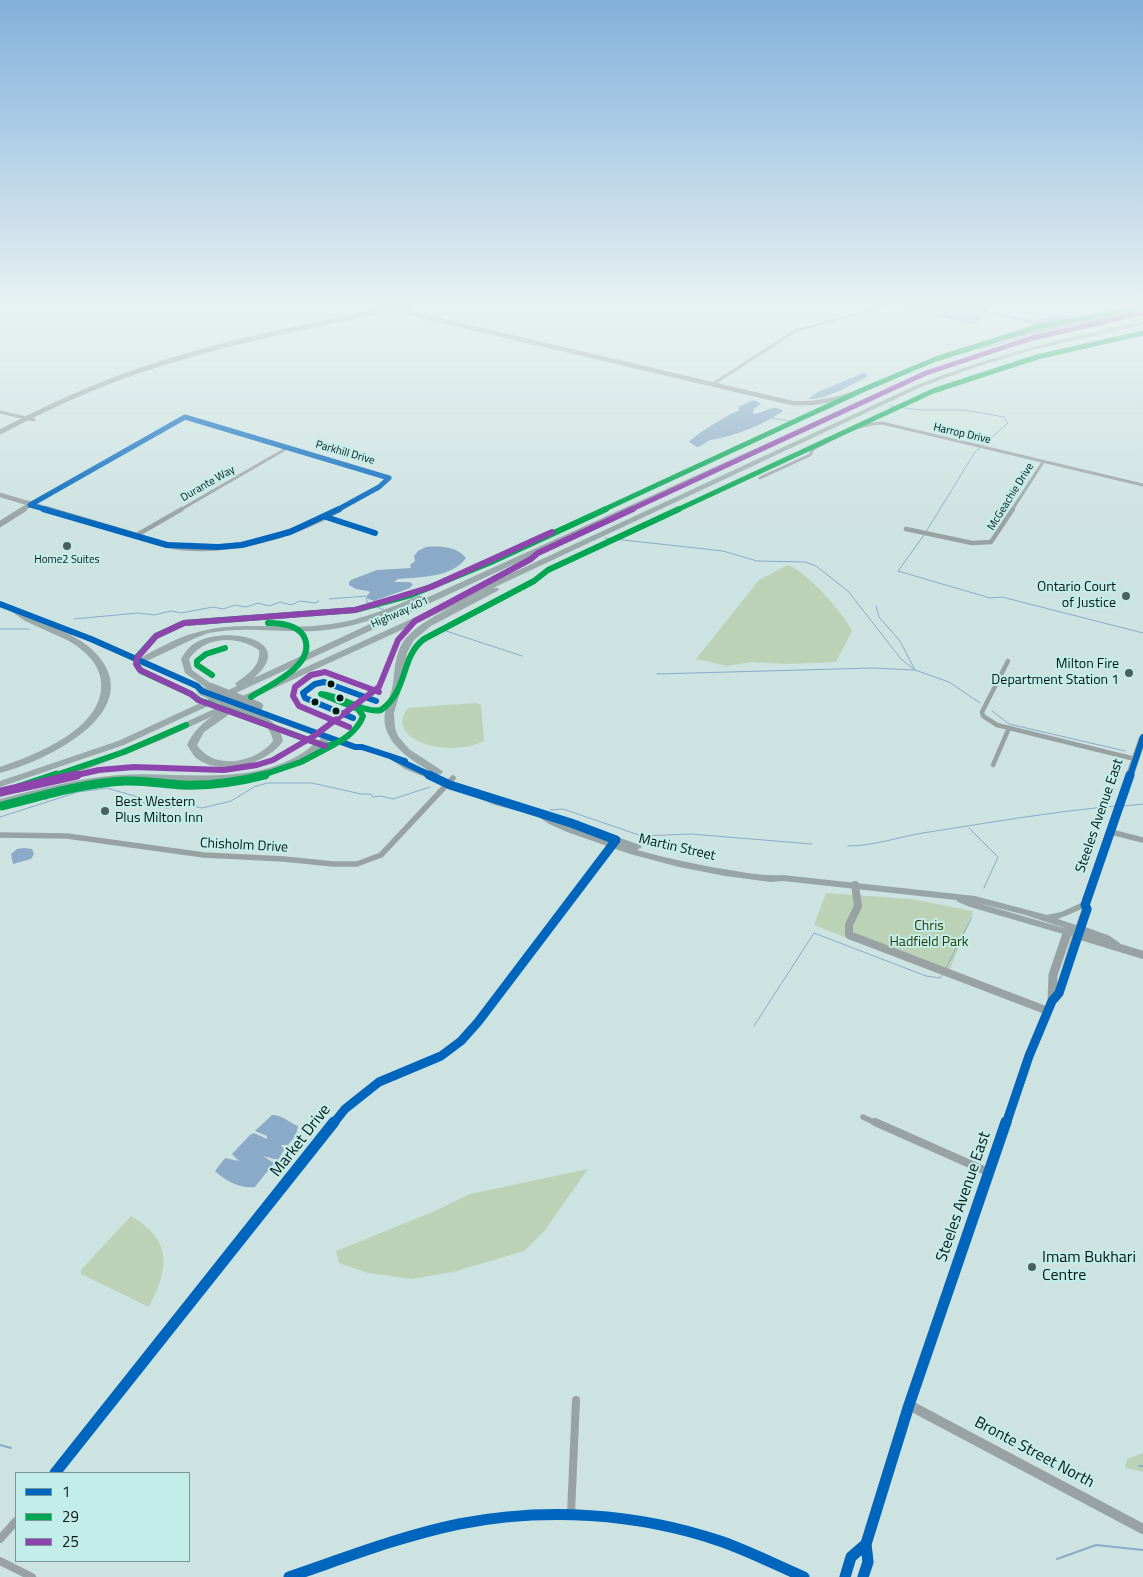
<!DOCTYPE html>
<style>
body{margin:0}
#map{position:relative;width:1143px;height:1577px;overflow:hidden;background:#cde3e1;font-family:"Titillium Web",sans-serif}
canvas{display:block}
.legend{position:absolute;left:15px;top:1472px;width:175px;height:90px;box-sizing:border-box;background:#c3ede9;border:1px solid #789795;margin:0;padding:6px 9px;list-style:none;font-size:15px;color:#071716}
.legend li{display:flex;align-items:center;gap:10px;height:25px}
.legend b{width:25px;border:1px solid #789795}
</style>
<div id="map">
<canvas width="1143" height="1577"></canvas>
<ul class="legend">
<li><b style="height:6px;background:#0065bd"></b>1</li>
<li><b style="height:6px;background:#00a651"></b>29</li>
<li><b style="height:6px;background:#8e44ad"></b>25</li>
</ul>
</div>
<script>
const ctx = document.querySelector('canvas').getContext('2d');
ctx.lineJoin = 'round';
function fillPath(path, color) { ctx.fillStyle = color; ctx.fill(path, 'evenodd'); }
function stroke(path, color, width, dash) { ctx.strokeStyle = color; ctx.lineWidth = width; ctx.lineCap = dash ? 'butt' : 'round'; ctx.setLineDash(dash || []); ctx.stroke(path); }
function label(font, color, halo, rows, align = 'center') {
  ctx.font = font + ' "Titillium Web",sans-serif'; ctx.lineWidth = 4; ctx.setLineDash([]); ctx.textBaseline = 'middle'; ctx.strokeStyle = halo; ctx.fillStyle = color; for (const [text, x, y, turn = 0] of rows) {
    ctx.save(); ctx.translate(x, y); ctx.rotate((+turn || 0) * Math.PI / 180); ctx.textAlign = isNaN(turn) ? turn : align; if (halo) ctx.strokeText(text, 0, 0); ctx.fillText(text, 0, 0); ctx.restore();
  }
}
const green = new Path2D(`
 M788 565C808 573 842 611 852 631L836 662 787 664 752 662 727 666 696 659 759 580Z
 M476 703 481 705 484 741C473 746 462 748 450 748 430 748 387 736 408 708Z
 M826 893 911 899 973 911 947 977 814 925Z
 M588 1169 545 1230 524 1251 453 1272 412 1279 368 1273 339 1263 336 1251 435 1211 470 1194Z
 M131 1216C173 1241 169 1268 149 1307L81 1274V1270Z
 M1143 1453V1472L1125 1468 1127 1459Z`);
const water = new Path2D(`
 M906 306H983L990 310 976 325 899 308Z
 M992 312 1033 320 1059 315H1077L1076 317 1036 325 989 314Z
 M863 373 867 374V377C849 385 828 400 808 399L818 392Z
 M754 400 761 404 754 409 753 414C764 414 772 403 783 411 763 425 735 436 711 440 706 441 703 446 697 447L689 442C695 435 729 413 739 411L738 407Z
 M426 547C441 546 456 546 466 558 452 578 419 577 398 579L394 582H409L413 584 410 588 374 601 366 598 370 592 368 591 356 589 349 585V582L351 580 377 570 411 568 410 565 415 561 414 556 418 551Z
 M24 848 32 849 34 854 31 859 13 864 11 854 17 849Z
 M272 1115C283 1115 288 1122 298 1126L296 1135 288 1145H281L284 1150 278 1160 263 1156 274 1163 255 1187C241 1189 225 1181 215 1171L225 1158 239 1161 232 1154 250 1135 254 1133 267 1139V1136L255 1131Z`);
const streamFar1 = new Path2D(`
 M1077 316 1091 314 1102 316
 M1102 319H1119
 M1135 331 1143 337
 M959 354 1072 325
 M928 364 950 356
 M890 406 921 410H965L1004 417 1008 423 983 445
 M772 418 794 422 828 409 860 393
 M980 448 975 452 924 535 898 571 990 598 1002 597 1143 633
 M605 538 723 551 757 561 805 562 816 566 848 591 901 659 915 670
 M366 598 367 602 384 610
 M329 599 367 596
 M876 606 879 617 900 641 915 670 949 682 980 703
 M74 619 138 613 154 615 171 611 181 613 213 607 223 609 235 605 246 607 258 603 269 606 280 602 291 605 300 601 315 603 319 601
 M0 629H29
 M443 630 522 656
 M657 674 873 668 914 670
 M992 711 1009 724 1125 751
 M41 796 47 800
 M1124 806 1143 804
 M550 810 563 809 642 836 691 834 812 844
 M0 817 78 792 107 788 138 797 146 805 168 808 182 804 202 808 231 801 254 787 267 783H312L361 794H371L373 797 381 796 393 799 430 787
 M969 828 998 857 984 888
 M848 846C874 846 898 837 923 833 987 823 1050 812 1115 806
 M946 968 972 917
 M754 1026 814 933 926 976 940 978 942 975`);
const stream = new Path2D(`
 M0 1445 11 1448
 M1139 1466H1143
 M1057 1559 1096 1545 1143 1550`);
const minorFar3 = new Path2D(`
 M713 384 795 331 885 306
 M0 412 34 420
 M760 478 810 455 813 449C835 438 856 424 882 423L1143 485
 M180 510 289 447
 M1012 510 1043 462`);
const minorFar2 = new Path2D(`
 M906 529 972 543 991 542 1013 509
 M135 536 182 509
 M1008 661 982 712 983 716 997 725 1135 759
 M993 765 1009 728`);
const minorFar1 = new Path2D(`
 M1111 832 1143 840
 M0 835 67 836 204 855 284 859 333 864H357L381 855 453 778
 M863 1117 878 1124
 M333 1124 345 1109 363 1093 379 1082 441 1056 461 1041 478 1022 614 843`);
const minor = new Path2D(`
 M875 1122 988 1172
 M55 1473 334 1122
 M571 1513 576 1400
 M0 1539 16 1521
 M0 1561 32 1577
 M289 1577C345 1559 401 1536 459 1524 544 1506 638 1514 720 1541 749 1551 776 1565 804 1577`);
const tertiaryFar3 = new Path2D(`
 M379 306 792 403C847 407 896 372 947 355 1011 334 1077 321 1143 310
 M0 495 31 504
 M31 504 50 510
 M31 504 185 417 389 478 379 487 337 510
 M22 510 31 504`);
const tertiaryFar2 = new Path2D(`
 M46 509C73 517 100 525 127 533 140 537 154 542 167 545 225 556 289 537 340 509
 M0 524 24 509`);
const tertiaryFar1 = new Path2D(`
 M855 885 858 906 849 925V935L1048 1011
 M1079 929 1107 939 1117 946
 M1077 935 1143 955`);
const tertiary = new Path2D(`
 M909 1405 1143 1529`);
const secondaryFar2 = new Path2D(`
 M412 314 409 309 413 306
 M0 432C44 409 89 388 135 372 222 342 314 325 404 306`);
const secondaryFar1 = new Path2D(`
 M1052 1001 1053 975 1068 931
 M1006 1124 1029 1056 1052 1001 1059 993 1077 935`);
const secondary = new Path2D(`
 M845 1577 851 1557 866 1544
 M863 1577 868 1562 866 1544 909 1405 1006 1122`);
const primary = new Path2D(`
 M0 602 94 637 200 684 206 691 205 693H199L194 688 88 641 0 607Z
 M249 708H255L356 744 365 745 399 756 400 758 411 765 501 801 559 816 640 845 642 847 637 850C670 859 703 866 736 871 752 874 767 876 783 875L975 896 1047 915 1061 912 1081 903 1139 737 1143 734V749L1090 905 1092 909 1082 935 1080 937 1077 938 970 907 958 902 956 900 783 881 771 882 725 876 679 867 630 854 567 832 549 824 537 816 495 805 405 769 389 758 361 750 352 749 249 712 248 710ZM975 902 1025 915 1074 931ZM1082 909 1076 925 1058 919Z`);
const motorway = new Path2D(`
 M1143 321V325L1032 350 976 367 921 387 493 588H498L499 590 431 626 414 640 407 653 402 686 394 713 395 728 398 736 409 749 441 770 443 772 441 774C433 776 425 768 418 764 400 752 381 736 385 712 387 702 392 693 393 683 395 669 395 654 403 642 420 618 461 604 487 591L224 711 229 714 227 716 204 732 197 745C214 771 256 763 273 741 271 725 257 720 244 714L242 712 244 710 247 709C263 714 280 723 283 741 266 765 221 777 196 758 192 754 190 749 187 745 193 732 201 724 213 716L159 741 90 768 0 797V791L84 764 153 737 525 567 917 385C990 356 1066 337 1143 321Z
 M1103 322 1106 324 1105 325 1040 339 991 352 919 378 566 540 124 745 0 787V781L118 741 237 686 235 684 237 682C248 674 261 666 259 650 237 635 205 636 189 659L192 670 216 687 211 690 208 689 185 673 181 659C185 652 189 646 197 642 225 626 299 639 254 678L415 603C383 616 351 629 316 631 280 633 244 626 209 633 193 637 146 664 139 663L138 661C145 654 157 649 167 644 227 614 271 633 331 624 361 620 390 608 418 596H424V599L915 376 987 350 1039 335Z
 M12 606C22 610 32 618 42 622 63 631 86 640 100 658 144 715 43 762 0 773V767C35 755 106 728 101 681 99 663 84 650 69 641L25 621 8 609Z
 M328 734 333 737 331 739C322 747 312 757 301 762 243 791 182 778 120 781 79 783 39 795 0 805V799C39 789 79 778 119 775 178 771 239 786 294 758 306 752 315 743 325 735Z`);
const primaryBridge = new Path2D(`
 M211 687 259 706`);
const motorwayBridge = new Path2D(`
 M202 691 247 712`);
const bus1Far3 = new Path2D(`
 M48 510 30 505 185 417 389 478 379 487 337 510`);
const bus1Far2 = new Path2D(`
 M43 509 167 545 218 547 242 545 290 532 339 509
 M326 517 375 533
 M0 604 91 639 197 686 202 691 355 747H362L405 761
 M353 718 305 698 303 693 315 684 324 682 376 701
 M392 757 432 776
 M1130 776 1143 737`);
const bus1Far1 = new Path2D(`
 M1085 905 1130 775
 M333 1124 345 1109 379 1082 441 1056 461 1041 478 1022 616 840 571 823 450 785 429 775
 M1006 1124 1029 1056 1052 1001 1059 993 1087 909 1085 905`);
const bus1 = new Path2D(`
 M55 1473 334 1122
 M289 1577C345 1558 401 1536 459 1524 545 1507 637 1513 720 1541 749 1551 776 1565 804 1577
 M845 1577 851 1557 866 1544
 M863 1577 868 1562 866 1544 909 1405 1006 1122`);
const bus2Far2 = new Path2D(`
 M603 510 869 387 936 359 1037 327 1141 307
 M677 510 933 391 1037 357 1143 333`);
const bus2Far1 = new Path2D(`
 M606 509 491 562 411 595 355 610 184 623 156 636 137 657V665L141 671 191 694 199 700 325 746C340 745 358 730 363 716L358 709 321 694C340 695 365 714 381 710 409 690 400 657 424 639L534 581 548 570 679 509
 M212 675 197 665V661L206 654 225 648
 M251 697C269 685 315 666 305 639 300 625 281 623 268 623
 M53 776 124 752 186 725
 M260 776 301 762 335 744`);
const bus2 = new Path2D(`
 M18 788 57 775
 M2 806C42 796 83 783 125 781 144 780 163 784 182 785 210 786 238 782 265 775`);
const bus3Far2 = new Path2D(`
 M630 510 926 373 1032 338 1141 313`);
const bus3Far1 = new Path2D(`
 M349 727 299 706 293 696 295 687 311 675 325 672 379 692
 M325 746 198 700 191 694 140 670 136 664 137 658 156 636 184 623 355 610 431 587 552 532
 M72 776 99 770 134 767 224 770 257 765 273 760 314 736 379 687 398 640 415 621 531 559 538 553 633 509`);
const bus3 = new Path2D(`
 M0 792 77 775`);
const markers = [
 [67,546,5,"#4c5e5d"],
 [1126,596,5,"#4c5e5d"],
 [1129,673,5,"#4c5e5d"],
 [331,684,4.5,"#071716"],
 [340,698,4.5,"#071716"],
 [315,702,4.5,"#071716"],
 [336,711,4.5,"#071716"],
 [105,811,5,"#4c5e5d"],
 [1032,1267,5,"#4c5e5d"]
];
const farStreetnames = [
 ["Harrop Drive",962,434,13],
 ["Parkhill Drive",345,453,16],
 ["Durante Way",208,484,-30],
 ["McGeachie Drive",1011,497,-58],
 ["Highway 401",400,613,-24]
];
const farPoinames = [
 ["Home2 Suites",67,560]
];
const poiNames = [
 ["Ontario Court",1116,588],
 ["of Justice",1116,604],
 ["Milton Fire",1119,665],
 ["Department Station 1",1119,681],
 ["Best Western",115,803,"left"],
 ["Plus Milton Inn",115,819,"left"]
];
const streetNames = [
 ["Steeles Avenue East",1100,816,-71],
 ["Chisholm Drive",244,846,3],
 ["Martin Street",677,848,13]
];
const parkNames = [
 ["Chris",929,927],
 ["Hadfield Park",929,943]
];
const nearStreetnames = [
 ["Market Drive",301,1141,-52],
 ["Steeles Avenue East",964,1197,-71],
 ["Bronte Street North",1034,1453,28]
];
const nearPoinames = [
 ["Imam Bukhari",1042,1258],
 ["Centre",1042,1276]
];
fillPath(green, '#bcd2b6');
fillPath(water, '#8aaac7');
stroke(streamFar1, '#8aaac7', 1);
stroke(stream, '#8aaac7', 2);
stroke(minorFar3, '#98a2a3', 3);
stroke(minorFar2, '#98a2a3', 4.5);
stroke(minorFar1, '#98a2a3', 5.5);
stroke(minor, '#98a2a3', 8);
stroke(tertiaryFar3, '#98a2a3', 4.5);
stroke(tertiaryFar2, '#98a2a3', 6);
stroke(tertiaryFar1, '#98a2a3', 8);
stroke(tertiary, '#98a2a3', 10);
stroke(secondaryFar2, '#96a2a2', 5);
stroke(secondaryFar1, '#96a2a2', 9);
stroke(secondary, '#96a2a2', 11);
fillPath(primary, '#97a5a6');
fillPath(motorway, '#9aaaaa');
stroke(primaryBridge, '#97a5a6', 8);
stroke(motorwayBridge, '#9aaaaa', 9);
stroke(bus1Far3, '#0065bd', 5);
stroke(bus1Far2, '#0065bd', 6);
stroke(bus1Far1, '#0065bd', 9);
stroke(bus1, '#0065bd', 11);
stroke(bus2Far2, '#00a651', 5);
stroke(bus2Far1, '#00a651', 6);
stroke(bus2, '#00a651', 9);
stroke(bus3Far2, '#8e44ad', 5);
stroke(bus3Far1, '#8e44ad', 6);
stroke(bus3, '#8e44ad', 9);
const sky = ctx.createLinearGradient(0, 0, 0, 527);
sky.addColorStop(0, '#82b0db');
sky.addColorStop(0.58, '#e8f2f2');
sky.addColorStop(1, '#e8f2f200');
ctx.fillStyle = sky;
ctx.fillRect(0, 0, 1143, 527);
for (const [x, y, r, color] of markers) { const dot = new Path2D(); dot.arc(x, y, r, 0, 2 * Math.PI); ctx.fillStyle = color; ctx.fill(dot); stroke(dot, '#c3ede9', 2); }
label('11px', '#071716', '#c3ede9', farStreetnames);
label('11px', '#071716', '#c3ede9', farPoinames);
label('14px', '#071716', '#c3ede9', poiNames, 'right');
label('14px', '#071716', '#c3ede9', streetNames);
label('14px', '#2a3c00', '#c3ede9', parkNames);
label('16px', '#071716', '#c3ede9', nearStreetnames);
label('16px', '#071716', '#c3ede9', nearPoinames, 'left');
</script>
